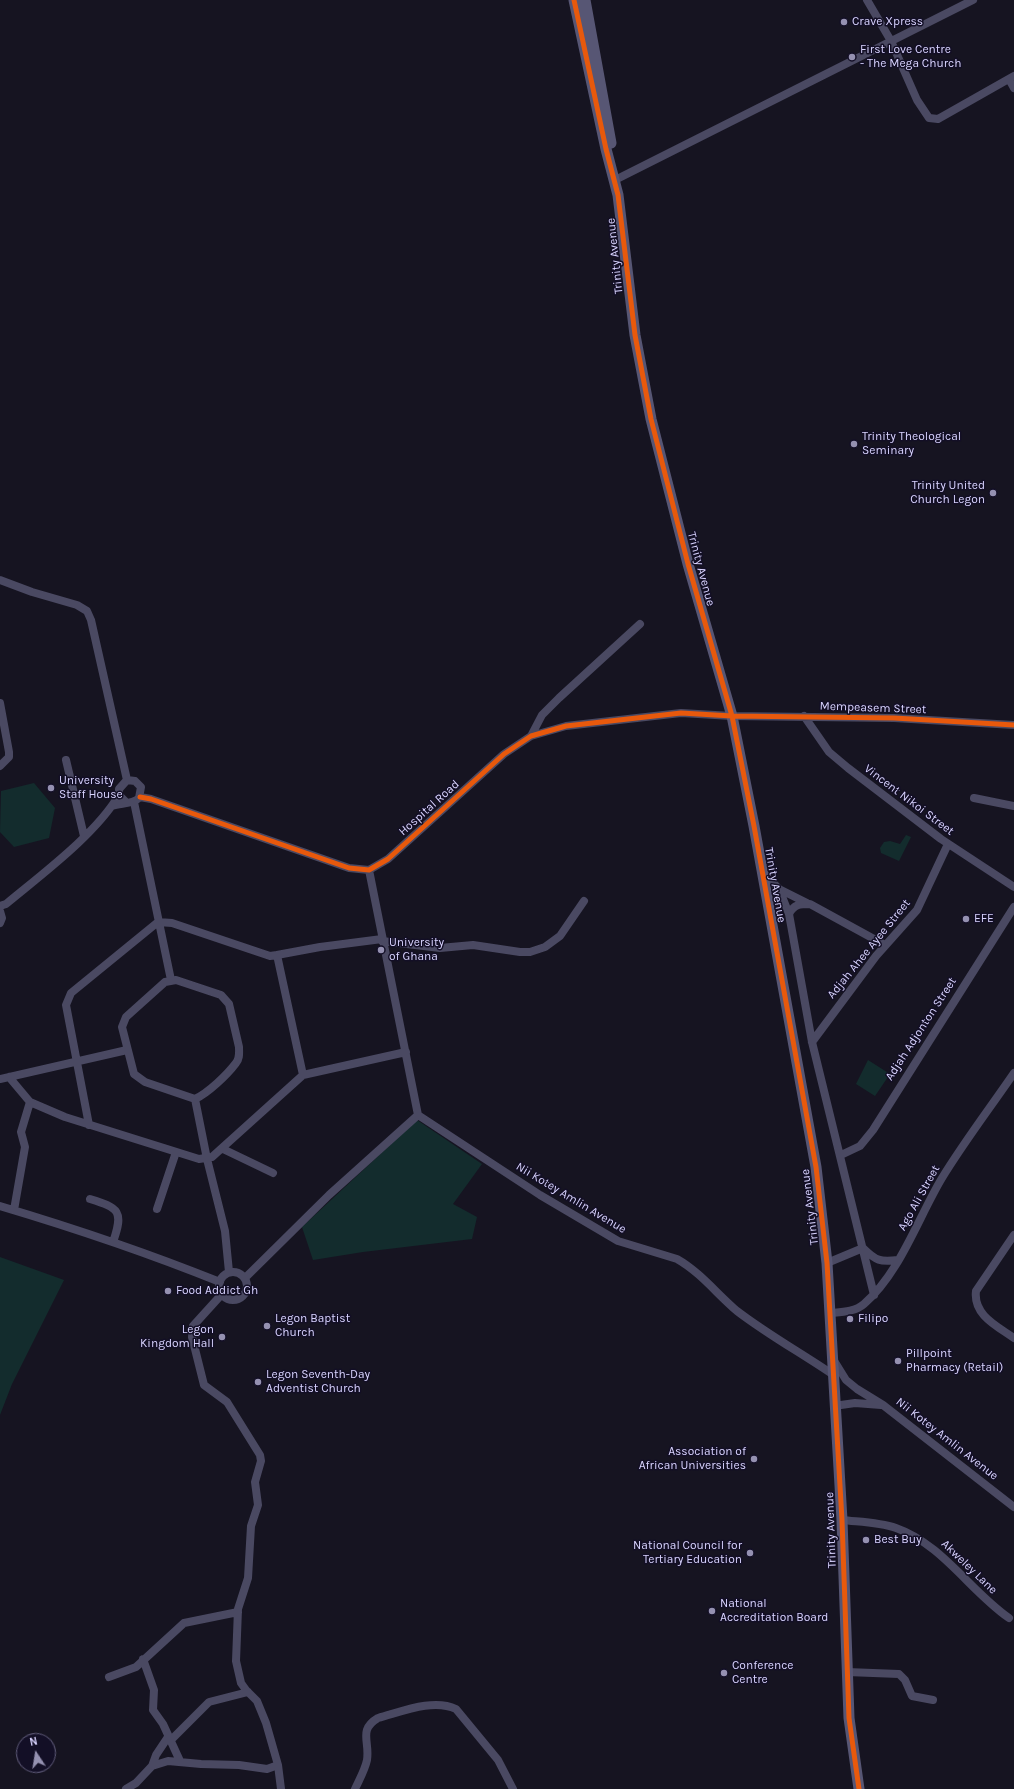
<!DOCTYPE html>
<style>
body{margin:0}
#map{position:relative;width:1014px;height:1789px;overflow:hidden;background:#161421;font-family:Karla,sans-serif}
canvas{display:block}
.north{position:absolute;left:16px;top:1733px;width:40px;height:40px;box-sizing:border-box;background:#130f26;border:1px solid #625e7d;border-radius:50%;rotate:348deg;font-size:11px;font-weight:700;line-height:16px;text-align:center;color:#d9d4ff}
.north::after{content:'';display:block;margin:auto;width:14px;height:18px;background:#9591b1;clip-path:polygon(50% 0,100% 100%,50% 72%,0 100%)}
</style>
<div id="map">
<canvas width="1014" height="1789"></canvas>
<div class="north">N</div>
</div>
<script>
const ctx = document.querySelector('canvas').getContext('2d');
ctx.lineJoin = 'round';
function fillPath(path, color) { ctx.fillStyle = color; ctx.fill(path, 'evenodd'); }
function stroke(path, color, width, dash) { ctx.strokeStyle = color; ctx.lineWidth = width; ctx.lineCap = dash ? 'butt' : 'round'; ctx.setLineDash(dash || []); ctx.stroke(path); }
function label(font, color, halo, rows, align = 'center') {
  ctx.font = font + ' Karla,sans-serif'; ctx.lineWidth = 3; ctx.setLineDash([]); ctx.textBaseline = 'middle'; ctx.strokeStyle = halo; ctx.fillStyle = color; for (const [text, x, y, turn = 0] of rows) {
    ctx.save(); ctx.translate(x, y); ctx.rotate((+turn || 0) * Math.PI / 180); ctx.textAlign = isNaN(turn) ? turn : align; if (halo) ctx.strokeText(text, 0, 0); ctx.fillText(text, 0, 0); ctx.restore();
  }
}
const green = new Path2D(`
 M34 783 55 808 49 838 14 847 0 832 1 791Z
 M906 835 911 837 899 861 881 853 880 848 884 842 890 841 900 844Z
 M868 1060 890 1074 875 1096 856 1084Z
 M417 1120 482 1164 453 1204 477 1217 472 1239 363 1252 313 1260 302 1227Z
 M0 1257 64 1280 12 1384 0 1415Z`);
const street = new Path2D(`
 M867 0 891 41 917 100 929 118 938 119 1014 76
 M1009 79 1014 88
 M615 180 973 0
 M0 580 32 592 77 605 87 611 91 620 127 780
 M0 703 9 752V757L0 766
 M804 716 829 752 848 768 941 839 1014 887
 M531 736 542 715 559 698 640 624
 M66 760 84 836
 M140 797 151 799 349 868 369 870 388 859 504 754 531 736 566 726 681 713 732 716 894 718 1014 725
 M974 798 1014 806
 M134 802 171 980
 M112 806C121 803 133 804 139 798L141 787 135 781 127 780 119 789V795L126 802
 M369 870 418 1115
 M763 872 779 889 807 903
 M779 889 789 914
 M0 906 6 904C42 874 95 835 119 795
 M0 911 2 918 0 923
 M382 941 440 948 473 945 520 952H530L545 947 560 936 584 901
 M277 955 320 947 382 939
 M176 980 221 995 229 1004 239 1047C239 1053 240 1058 236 1063 227 1075 208 1093 195 1099L145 1082 134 1074 122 1027 126 1017 165 982Z
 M812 1042 876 956 917 910 948 844
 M303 1075 406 1052
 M9 1077 30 1102 65 1117 199 1159 212 1157 303 1075 277 955 270 956 172 923 158 922 71 993 66 1005 89 1125
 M0 1079 127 1050
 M195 1099 207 1159 225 1231 229 1272
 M418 1115 540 1195 618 1241 677 1259C700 1272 717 1294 737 1311 767 1334 801 1353 832 1374
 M223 1149 273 1173
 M841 1155 860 1146 873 1130 1014 907
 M90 1199C119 1208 124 1211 113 1242
 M0 1206C74 1228 148 1253 220 1282
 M157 1209 176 1152
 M14 1210 25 1147 21 1132 30 1102
 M1014 1235 976 1291C973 1315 997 1326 1014 1338
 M827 1263 863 1248C876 1261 880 1262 898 1260
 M219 1286a14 14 0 1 1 28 0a14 14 0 1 1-28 0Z
 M245 1278 329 1195 418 1115
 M222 1294 193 1326 192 1337 204 1385 227 1402 260 1455 261 1461 255 1482 258 1505 251 1526 248 1578 238 1609 236 1661 241 1683 246 1690 257 1701 266 1723 278 1765 281 1789
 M874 1295 812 1042 789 914C794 904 800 904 810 904L885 945
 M830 1313C841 1312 855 1312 864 1304 900 1273 918 1218 942 1178 964 1142 990 1108 1014 1073
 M833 1359 846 1380 857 1389 883 1405 1014 1507
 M834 1406 855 1403 881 1405
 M842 1520C860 1522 879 1522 896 1528 942 1544 970 1591 1009 1618
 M143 1659 154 1690 153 1710 163 1724 180 1761
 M847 1672 899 1674 905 1680 912 1696 933 1700
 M109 1677 136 1667 184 1623 238 1612
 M170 1741 209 1702 248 1692
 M152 1766 156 1755 168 1737
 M126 1789 136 1783 152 1766 168 1761 201 1764 239 1765 267 1769 278 1765
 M355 1789C359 1780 365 1770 367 1760 370 1741 358 1730 378 1718 401 1712 433 1698 456 1709L498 1760 513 1789`);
const secondary = new Path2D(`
 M574 0 606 149 618 195 635 335 651 419 688 564 732 716 754 826 816 1167 827 1263 842 1520 849 1718 859 1789
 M585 0 611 143`);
const cycleway = new Path2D(`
 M574 0 606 149 618 195 635 335 651 419 688 564 732 716 754 826 816 1167 827 1263 842 1520 849 1718 859 1789
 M140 797 151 799 349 868 369 870 388 859 504 754 531 736 566 726 681 713 732 716 894 718 1014 725`);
const markers = [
 [844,22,4,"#9591b1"],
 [852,57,4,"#9591b1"],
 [854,444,4,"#9591b1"],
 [993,493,4,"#9591b1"],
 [51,788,4,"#9591b1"],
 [966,919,4,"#9591b1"],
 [381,950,4,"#9591b1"],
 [168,1291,4,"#9591b1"],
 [850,1319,4,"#9591b1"],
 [267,1326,4,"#9591b1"],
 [222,1337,4,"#9591b1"],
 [898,1361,4,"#9591b1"],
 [258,1382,4,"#9591b1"],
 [754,1459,4,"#9591b1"],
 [866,1540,4,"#9591b1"],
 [750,1553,4,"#9591b1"],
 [712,1611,4,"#9591b1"],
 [724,1673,4,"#9591b1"]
];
const poiNames = [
 ["Crave Xpress",852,22],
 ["First Love Centre",860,50],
 ["- The Mega Church",860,64],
 ["Trinity Theological",862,437],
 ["Seminary",862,451],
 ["Trinity United",985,486,"right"],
 ["Church Legon",985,500,"right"],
 ["University",59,781],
 ["Staff House",59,795],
 ["EFE",974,919],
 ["University",389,943],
 ["of Ghana",389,957],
 ["Food Addict Gh",176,1291],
 ["Legon Baptist",275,1319],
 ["Church",275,1333],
 ["Filipo",858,1319],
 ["Legon",214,1330,"right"],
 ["Kingdom Hall",214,1344,"right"],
 ["Pillpoint",906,1354],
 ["Pharmacy (Retail)",906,1368],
 ["Legon Seventh-Day",266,1375],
 ["Adventist Church",266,1389],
 ["Association of",746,1452,"right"],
 ["African Universities",746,1466,"right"],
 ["Best Buy",874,1540],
 ["National Council for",742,1546,"right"],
 ["Tertiary Education",742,1560,"right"],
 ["National",720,1604],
 ["Accreditation Board",720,1618],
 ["Conference",732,1666],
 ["Centre",732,1680]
];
const streetNames = [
 ["Trinity Avenue",615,256,-96],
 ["Trinity Avenue",701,569,75],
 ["Mempeasem Street",873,708,2],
 ["Vincent Nikoi Street",909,800,37],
 ["Hospital Road",429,808,-42],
 ["Trinity Avenue",775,885,80],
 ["Adjah Ahee Ayee Street",869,949,-51],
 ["Adjah Adjonton Street",921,1029,-57],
 ["Nii Kotey Amlin Avenue",571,1198,31],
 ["Ago Ali Street",919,1198,-61],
 ["Trinity Avenue",810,1207,-97],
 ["Nii Kotey Amlin Avenue",947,1439,38],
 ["Trinity Avenue",831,1530,-92],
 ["Akweley Lane",969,1567,44]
];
fillPath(green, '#132c2d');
stroke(street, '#4a4962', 8);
stroke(secondary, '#575674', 11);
stroke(cycleway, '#e8590c', 5);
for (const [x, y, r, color] of markers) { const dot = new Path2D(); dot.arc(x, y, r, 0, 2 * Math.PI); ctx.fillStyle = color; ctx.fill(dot); stroke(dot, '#130f26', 1.5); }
label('12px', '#d9d4ff', '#130f26', poiNames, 'left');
label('12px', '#d9d4ff', '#130f26', streetNames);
</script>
